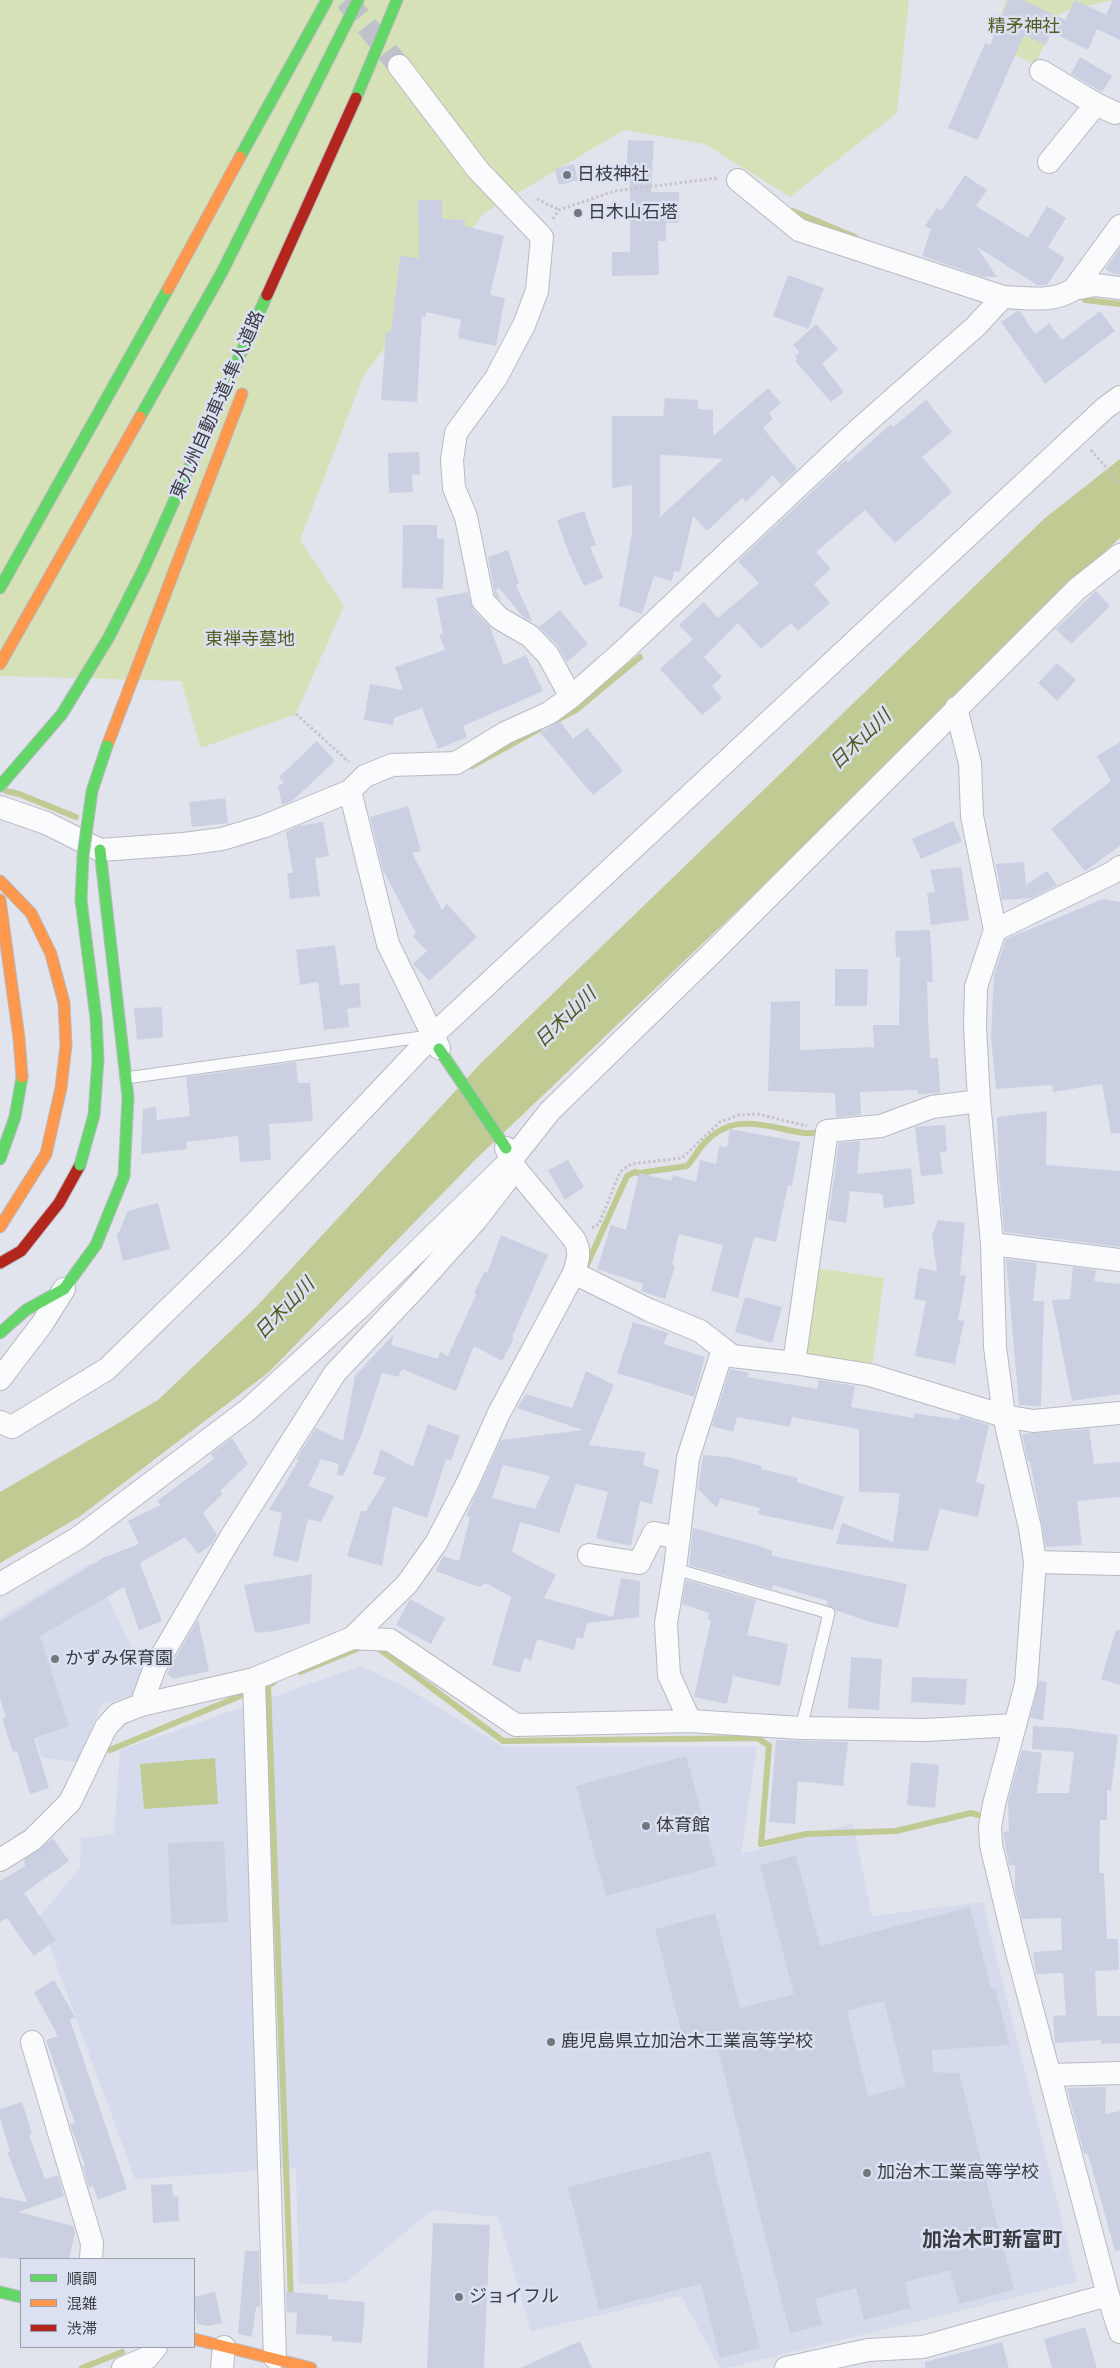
<!DOCTYPE html>
<meta charset="utf-8">
<style>
body{margin:0}
#map{position:relative;width:1120px;height:2368px;overflow:hidden;background:#e1e4ed;font-family:Manrope,"Noto Sans JP",sans-serif}
canvas{display:block}
.legend{position:absolute;left:20px;top:2258px;width:175px;height:90px;box-sizing:border-box;background:#dce1f2;border:1px solid #9b9fac;margin:0;padding:6px 9px;list-style:none;font-size:15px;color:#393c42}
.legend li{display:flex;align-items:center;gap:10px;height:25px}
.legend b{width:25px;border:1px solid #9b9fac}
</style>
<div id="map">
<canvas width="1120" height="2368"></canvas>
<ul class="legend">
<li><b style="height:6px;background:#63d668"></b>順調</li>
<li><b style="height:6px;background:#ff974d"></b>混雑</li>
<li><b style="height:6px;background:#b3261e"></b>渋滞</li>
</ul>
</div>
<script>
const ctx = document.querySelector('canvas').getContext('2d');
ctx.lineJoin = 'round';
function fillPath(path, color) { ctx.fillStyle = color; ctx.fill(path, 'evenodd'); }
function stroke(path, color, width, dash) { ctx.strokeStyle = color; ctx.lineWidth = width; ctx.lineCap = dash ? 'butt' : 'round'; ctx.setLineDash(dash || []); ctx.stroke(path); }
function label(font, color, halo, rows, align = 'center') {
  ctx.font = font + ' Manrope,"Noto Sans JP",sans-serif'; ctx.lineWidth = 5; ctx.setLineDash([]); ctx.textBaseline = 'middle'; ctx.strokeStyle = halo; ctx.fillStyle = color; for (const [text, x, y, turn = 0] of rows) {
    ctx.save(); ctx.translate(x, y); ctx.rotate((+turn || 0) * Math.PI / 180); ctx.textAlign = isNaN(turn) ? turn : align; if (halo) ctx.strokeText(text, 0, 0); ctx.fillText(text, 0, 0); ctx.restore();
  }
}
const built = new Path2D(`
 M91 1563 148 1681 141 1694 102 1704 77 1762 42 1758 0 1632V1618Z
 M361 1666 407 1688 503 1747H757L741 1854 853 1823 872 1916 983 1902 1077 2282 727 2368H720L681 2296 531 2331 498 2217 432 2210 345 2283 299 2284 296 2168 135 2179 39 1917 80 1868 81 1838 114 1834 120 1750Z`);
const green = new Path2D(`
 M0 0H909L897 113 790 197 705 144 624 130 484 213 363 377 300 540 344 606 296 714 201 748 181 681 0 676Z
 M1006 0H1113L1060 13 1035 64 991 44Z
 M816 1268 884 1278 872 1367 810 1359 802 1350Z`);
const water = new Path2D(`
 M1120 459V538L994 656 741 907 477 1158 269 1372 79 1517 0 1563V1492L158 1400 256 1307 481 1063 1045 518Z
 M215 1758 218 1804 144 1809 140 1764Z`);
const stream = new Path2D(`
 M793 211 855 237
 M1085 300 1120 304
 M555 721 576 710 640 657
 M472 766 539 729
 M6 791 19 794 76 817
 M586 1267 627 1176 635 1172 639 1173 687 1166C693 1160 696 1153 701 1147 726 1117 750 1122 783 1129 797 1132 808 1135 822 1132
 M377 1647 503 1741 758 1738 769 1746 761 1844 806 1834 896 1831 971 1813 978 1815
 M300 1672 362 1647
 M274 1682 268 1685 291 2300
 M110 1750 245 1694
 M82 2368 122 2352`);
const building = new Path2D(`
 M1008 0H1023L1065 20 1075 0 1106 15 1113 0H1120V40L1097 29 1088 50 1051 32 1046 45 1024 35 978 140 948 128 985 43 990 45Z
 M1080 57 1112 76 1102 92 1071 74Z
 M628 140 654 141 651 192H679V223H666V241H658L659 275 612 276V252H630V179H626Z
 M574 164 578 180 559 185 555 169Z
 M965 175 987 190 976 206 1028 238 1047 206 1066 218 1048 247 1065 258 1047 285H1037L976 246 997 277H983L922 256 931 229 925 226 937 208 941 211Z
 M418 200H442V219L465 220V226L504 236 490 295 505 298 496 346 458 338 461 320 426 312V317L422 316 417 402 381 400 386 332H391L400 256 419 258Z
 M1120 248V275L1114 274 1105 269Z
 M788 275 824 288 808 329 773 316Z
 M1017 311H1020L1035 334 1049 323 1062 340 1100 311 1115 331 1045 384 1001 322Z
 M816 324 838 349 822 364 844 392 831 402 795 361 797 359 795 356 800 352 793 345Z
 M768 388 781 403 769 413 773 419 763 428 797 469 781 485 773 475 746 502 742 498 707 531 693 516 680 572 674 571 672 581 654 576 642 614 619 606 632 532V485L612 488V416H663L665 398 698 400V409L713 410V436ZM660 455 684 456 723 459 660 517Z
 M926 400 952 432 922 457 952 492 895 543 865 510 816 552 831 569 814 584 830 603 798 631 791 623 761 649 738 623 704 657 722 677 712 686 722 698 702 715 660 669 693 639 679 625 704 602 718 618 759 583 738 561 846 460 848 462 891 424 893 427Z
 M419 452 420 475H412L413 492 389 493 388 453Z
 M584 511 596 545 590 547 603 578 584 586 569 554 557 520Z
 M403 525H437V539H444L443 589 402 588Z
 M508 550 519 584 516 585 532 620 530 621 523 617 499 588 496 590 501 601 495 595 488 557Z
 M1096 591 1110 606 1071 644 1056 629Z
 M468 592 473 610 490 627 504 665 526 655 543 691 463 726 467 737 438 749 422 708 394 718 393 725 364 720 370 684 403 690 395 667 445 650 439 635 443 634 436 598Z
 M560 610 588 644 567 662 558 646 539 627Z
 M1057 663 1076 680 1057 701 1038 683Z
 M560 721 573 739 587 728 623 771 593 795 540 732Z
 M317 741 335 761 292 801 282 805 278 786 284 783 279 777Z
 M1120 742V846L1085 871 1051 829 1111 781 1097 756Z
 M225 798 228 823 192 827 189 802Z
 M408 806 421 851 412 853 442 910 447 904 477 937 429 981 413 964 427 951 413 936 416 933 383 870 370 817Z
 M953 821 962 841 921 859 912 839Z
 M323 822 329 856 315 858 320 896 290 899 287 873H293L286 832 298 826Z
 M1024 862 1026 885 1047 871 1057 885 1031 898 1002 900 996 864Z
 M961 867 969 920 931 925 927 893 935 892 930 870Z
 M1103 899 1120 902V1133L1111 1134 1102 1084 1053 1092 1052 1085 996 1089 991 1038 994 975 1006 939Z
 M930 930 933 982H927L928 1016 930 1058H938L940 1093 918 1094V1090L860 1092 861 1115 836 1117 835 1093 768 1091 771 1002 800 1001V1050L874 1047 873 1025H899L900 957H896L895 931Z
 M335 945 340 985 359 983 361 1007 347 1009 349 1027 324 1030 318 982 300 985 296 950Z
 M835 969H868L867 1006H835Z
 M162 1007 163 1037 137 1040 134 1008Z
 M296 1062 298 1083H310L313 1121 269 1124 271 1160 240 1162 238 1136 186 1142 187 1149 141 1154 143 1109 156 1107 157 1120 190 1116 186 1077Z
 M1047 1111 1046 1165 1120 1171V1247L1004 1232 999 1174 997 1117Z
 M945 1125 947 1151 940 1152 943 1174 921 1176 915 1127Z
 M730 1129 800 1142 792 1186 788 1185 776 1242 754 1237 738 1298 711 1291 723 1245 679 1234 672 1265 675 1266 665 1299 641 1291 643 1284 597 1269 611 1225 626 1230 639 1173 671 1181 673 1175 696 1182 700 1160 716 1164 719 1146 727 1147Z
 M860 1141 857 1174 911 1168 915 1204 884 1208 882 1194 850 1191 846 1223 828 1220 839 1143Z
 M568 1160 584 1187 565 1200 548 1170Z
 M158 1203 170 1249 123 1261 117 1236 128 1211Z
 M938 1220 965 1223 960 1275 966 1276 958 1320 964 1321 955 1364 915 1356 926 1301 914 1299 919 1268 937 1271 932 1236Z
 M501 1235 548 1255 512 1337 514 1338 502 1361 474 1346 456 1391 402 1369 398 1377 382 1373 361 1436 343 1476 337 1475 339 1464 321 1459 308 1486 334 1496 321 1522 308 1519 298 1562 273 1556 282 1513 269 1510 299 1460 296 1459 316 1428 343 1441 355 1376 394 1334 391 1345 438 1359 440 1352 448 1356 476 1295 474 1293 484 1272 487 1273Z
 M1006 1259 1037 1263 1033 1301H1044L1041 1406 1019 1405Z
 M1073 1267 1096 1270 1094 1281 1120 1284V1394L1072 1401 1052 1300 1070 1299Z
 M745 1297 782 1307 772 1343 735 1332Z
 M633 1322 668 1333 664 1344 705 1357 694 1397 617 1373Z
 M730 1369 749 1373 748 1377 817 1389 819 1380 855 1386 851 1407 914 1418V1413L959 1420 960 1416 989 1425 976 1482 985 1485 978 1517 940 1509 928 1551 836 1544 842 1523 893 1542 900 1493 859 1492V1429L792 1417 790 1427 737 1417 733 1432 712 1426Z
 M586 1371 614 1385 589 1445 645 1452 643 1465 659 1470 652 1504 640 1501 631 1546 596 1538 608 1492 576 1484 559 1533 520 1522 512 1552 556 1575 544 1598 613 1617 621 1578 640 1581 639 1617 587 1623 583 1639 577 1637 574 1650 537 1639 531 1660 524 1658 520 1673 492 1665 511 1597 486 1583 479 1587 436 1571 443 1556 459 1561 470 1517 466 1516 501 1440 583 1430 517 1408 526 1394 572 1408ZM503 1465 550 1476 535 1509 492 1498Z
 M428 1424 460 1436 451 1461 446 1459 427 1518 393 1506 382 1566 347 1556 361 1511H366L386 1478 373 1474 381 1449 413 1467Z
 M1089 1429 1094 1464 1120 1462V1497L1077 1501 1082 1545 1046 1547 1030 1461 1028 1462 1022 1434Z
 M232 1438 248 1464 220 1491 223 1494 203 1513 217 1535 212 1544 198 1554 185 1537 140 1563 162 1621 139 1630 124 1587 40 1636 69 1726 34 1738 49 1788 30 1794 17 1751 13 1752 2 1718 6 1717 0 1698V1622L103 1558 139 1544 128 1521 161 1505 157 1501 214 1459 211 1454Z
 M703 1455 728 1457 762 1466 761 1469 798 1478 797 1482 844 1497 833 1530 758 1514 760 1508 720 1498 717 1508 698 1489Z
 M693 1528 760 1546 772 1551V1556L907 1584 898 1628 873 1623 835 1610 827 1605 828 1601 773 1585 772 1589 689 1565Z
 M312 1574 310 1623 275 1631 255 1633 244 1585Z
 M686 1580 756 1600 747 1635 788 1644 780 1686 733 1676 727 1704 694 1697 711 1620 708 1619 709 1613 682 1604Z
 M410 1599 445 1618 431 1644 396 1625Z
 M198 1619 209 1671 173 1679 167 1673Z
 M1116 1630H1120V1685L1101 1679Z
 M851 1657 882 1659 879 1710 848 1708Z
 M912 1677 967 1679 965 1705 911 1702Z
 M1039 1681 1047 1682 1043 1720 1030 1718Z
 M1033 1726 1068 1728 1118 1735 1111 1791 1107 1790V1820H1100L1099 1873H1104L1107 1939H1118L1119 1970 1095 1971 1097 2016H1120V2043L1101 2044V2040L1055 2043 1053 2016 1066 2015 1063 1973 1036 1974 1033 1952 1062 1950 1061 1918 1022 1919 1015 1889V1865H1009L1003 1832 1009 1831 1008 1801 1022 1750 1042 1753 1037 1793H1069L1074 1752 1032 1749Z
 M776 1740 848 1742 843 1786 798 1781 795 1824 769 1822Z
 M686 1756 716 1866 606 1896 576 1786Z
 M911 1762 939 1765 935 1808 907 1805Z
 M53 1838 69 1861 24 1893 56 1940 34 1956 7 1918 0 1922V1881L25 1866 24 1860Z
 M224 1841 228 1922 171 1925 168 1843Z
 M796 1855 820 1946 970 1907 991 1989 995 1988 1010 2045 932 2050 933 2072 959 2073 1014 2290 959 2304 950 2270 905 2282 911 2308 864 2320 856 2288 815 2299 822 2325 790 2333 713 2031 683 2038 655 1929 715 1913 740 2008 794 1994 760 1865ZM884 2001 906 2086 868 2096 847 2011Z
 M54 1980 75 2017 70 2020 127 2189 98 2200 93 2186 89 2188 83 2166 85 2165 70 2124 75 2123 46 2040 58 2036 34 1992Z
 M1106 2087 1105 2114 1120 2111V2250L1115 2251 1088 2154H1084L1067 2088Z
 M22 2102 32 2134 29 2135 45 2179 58 2175 64 2196 18 2212 73 2226 75 2233 69 2259H15L0 2257V2197L27 2202 7 2152 10 2151 0 2118V2109Z
 M710 2151 760 2348 720 2358 701 2284 599 2310 568 2187Z
 M172 2184 173 2197 178 2196 179 2221 153 2223 151 2185Z
 M433 2223 490 2225 484 2368H427Z
 M245 2251H259L260 2307H256L252 2337 238 2334Z
 M215 2292 222 2323 207 2326 197 2324 194 2297Z
 M286 2292 328 2295V2299L365 2302 362 2343 332 2341V2336L296 2334 297 2313 287 2312Z
 M1085 2327 1097 2368H1052L1044 2339Z
 M580 2341 592 2368H520Z
 M1002 2342 1009 2368H925V2362Z`);
const streetTunnel = new Path2D(`
 M346 0 399 66`);
const path = new Path2D(`
 M537 199 559 210
 M553 219 559 210 615 191 718 178
 M1091 450 1120 484
 M296 714 349 762
 M592 1228 599 1224 620 1172 631 1164 682 1158 720 1122 739 1115 758 1114 807 1126`);
const lane = new Path2D(`
 M126 1078 429 1036
 M675 1569 829 1613 801 1728`);
const street = new Path2D(`
 M399 66 478 170 542 237 537 291 524 325 496 378 456 433 452 460 454 488 466 517 483 601 499 618 530 636 548 655 571 697
 M1041 71 1096 104 1115 113
 M1049 162 1096 104
 M738 180 799 230 1003 297
 M1074 289 1095 285 1120 288
 M956 708 970 763 972 816 995 930 976 987 975 1026 979 1101 992 1244 995 1347 1004 1416 1030 1528 1035 1562 1026 1684 994 1804 990 1827 991 1845 1014 1941 1108 2295 1120 2332
 M350 791 388 944 439 1048
 M0 807 46 823 100 850 184 844 222 839 265 826 350 791 365 776 392 765 456 763 505 733 549 713 571 697 621 653 858 430 975 327 1003 297C1028 298 1053 303 1074 289L1120 226
 M995 930 1112 873 1120 867
 M992 1244 1120 1260
 M574 1273 649 1310 700 1331 732 1356 794 1363 870 1375 1004 1416 1033 1421 1120 1413
 M794 1363 827 1131 881 1126 932 1107 979 1101
 M0 1379 42 1324 64 1289
 M0 1422 12 1427 107 1369 236 1243 433 1035 1105 408 1120 397
 M589 1555 639 1563 654 1533 679 1538
 M1035 1562 1120 1564
 M0 1584 78 1538 249 1409 358 1309 512 1159 550 1111 715 950 1077 589 1120 555
 M352 1638 390 1640 516 1725 690 1721 801 1728 926 1730 1015 1725
 M254 1679 275 2358
 M141 1705 155 1667 231 1537 335 1373 417 1286 476 1220 506 1181
 M690 1721 669 1675 666 1623 675 1569 688 1458 723 1349
 M0 1860 32 1840 70 1802 106 1727 118 1714 141 1705 254 1679 352 1638 407 1584 436 1543 467 1484 499 1413 574 1273C578 1260 581 1251 574 1239L515 1168 506 1148
 M32 2042 92 2243 91 2259
 M1050 2075 1120 2073
 M123 2368 147 2358 156 2347
 M222 2368 224 2347
 M786 2368 868 2350 923 2347 1108 2295`);
const fast = new Path2D(`
 M356 98 397 0
 M240 157 327 0
 M140 417 221 274 358 0
 M0 588 168 289
 M0 786 62 714 109 637 144 568 267 295
 M439 1049 506 1148
 M0 1159 15 1117 22 1077
 M0 1333 26 1310 64 1289 96 1245 124 1176 128 1097 100 850
 M0 2292 21 2297`);
const slow = new Path2D(`
 M168 289 240 157
 M0 664 140 417
 M107 746 242 394
 M0 881 31 913 51 954 64 1003 66 1045 61 1088 46 1154 0 1227
 M0 900 19 1038 22 1077
 M194 2339 311 2368`);
const jam = new Path2D(`
 M267 295 356 98
 M0 1263 21 1251 59 1203 80 1165`);
const fastBridge = new Path2D(`
 M80 1165 94 1115 98 1059 96 1018 81 900 83 856 92 791 107 746`);
const markers = [
 [567,175,5,"#74777e"],
 [578,213,5,"#74777e"],
 [55,1659,5,"#74777e"],
 [646,1826,5,"#74777e"],
 [551,2042,5,"#74777e"],
 [867,2173,5,"#74777e"],
 [459,2297,5,"#74777e"]
];
const parkNames = [
 ["精矛神社",1024,27],
 ["東禅寺墓地",250,640]
];
const poiNames = [
 ["日枝神社",577,175],
 ["日木山石塔",588,213],
 ["かずみ保育園",65,1659],
 ["体育館",656,1826],
 ["鹿児島県立加治木工業高等学校",561,2042],
 ["加治木工業高等学校",877,2173],
 ["ジョイフル",469,2297]
];
const streetNames = [
 ["東九州自動車道;隼人道路",218,405,-66]
];
const waterNames = [
 ["日木山川",861,740,-44],
 ["日木山川",566,1018,-44],
 ["日木山川",285,1309,-46]
];
const quarterNames = [
 ["加治木町新富町",992,2240]
];
fillPath(built, '#d5dbec');
fillPath(green, '#d7e1b8');
fillPath(water, '#bfcb93');
stroke(stream, '#bfcb93', 6);
fillPath(building, '#cad0e2');
stroke(streetTunnel, '#bfc2cb', 22, [22, 11]);
stroke(lane, '#b8bac1', 13);
stroke(street, '#b8bac1', 24);
stroke(fast, '#b8bac1', 13);
stroke(slow, '#b8bac1', 13);
stroke(jam, '#b8bac1', 13);
stroke(path, '#c4c5c8', 3, [2.5, 2.5]);
stroke(lane, '#fafbfc', 11);
stroke(street, '#fafbfc', 22);
stroke(fast, '#63d668', 11);
stroke(slow, '#ff974d', 11);
stroke(jam, '#b3261e', 11);
stroke(fastBridge, '#b8bac1', 13, []);
stroke(fastBridge, '#63d668', 11);
for (const [x, y, r, color] of markers) { const dot = new Path2D(); dot.arc(x, y, r, 0, 2 * Math.PI); ctx.fillStyle = color; ctx.fill(dot); stroke(dot, '#dce1f2', 2); }
label('18px', '#545e22', '#dce1f2', parkNames);
label('18px', '#393c42', '#dce1f2', poiNames, 'left');
label('18px', '#393c42', '#dce1f2', streetNames);
label('italic 19px', '#4f581c', '#dce1f2', waterNames);
label('bold 20px', '#393c42', '#dce1f2', quarterNames);
</script>
